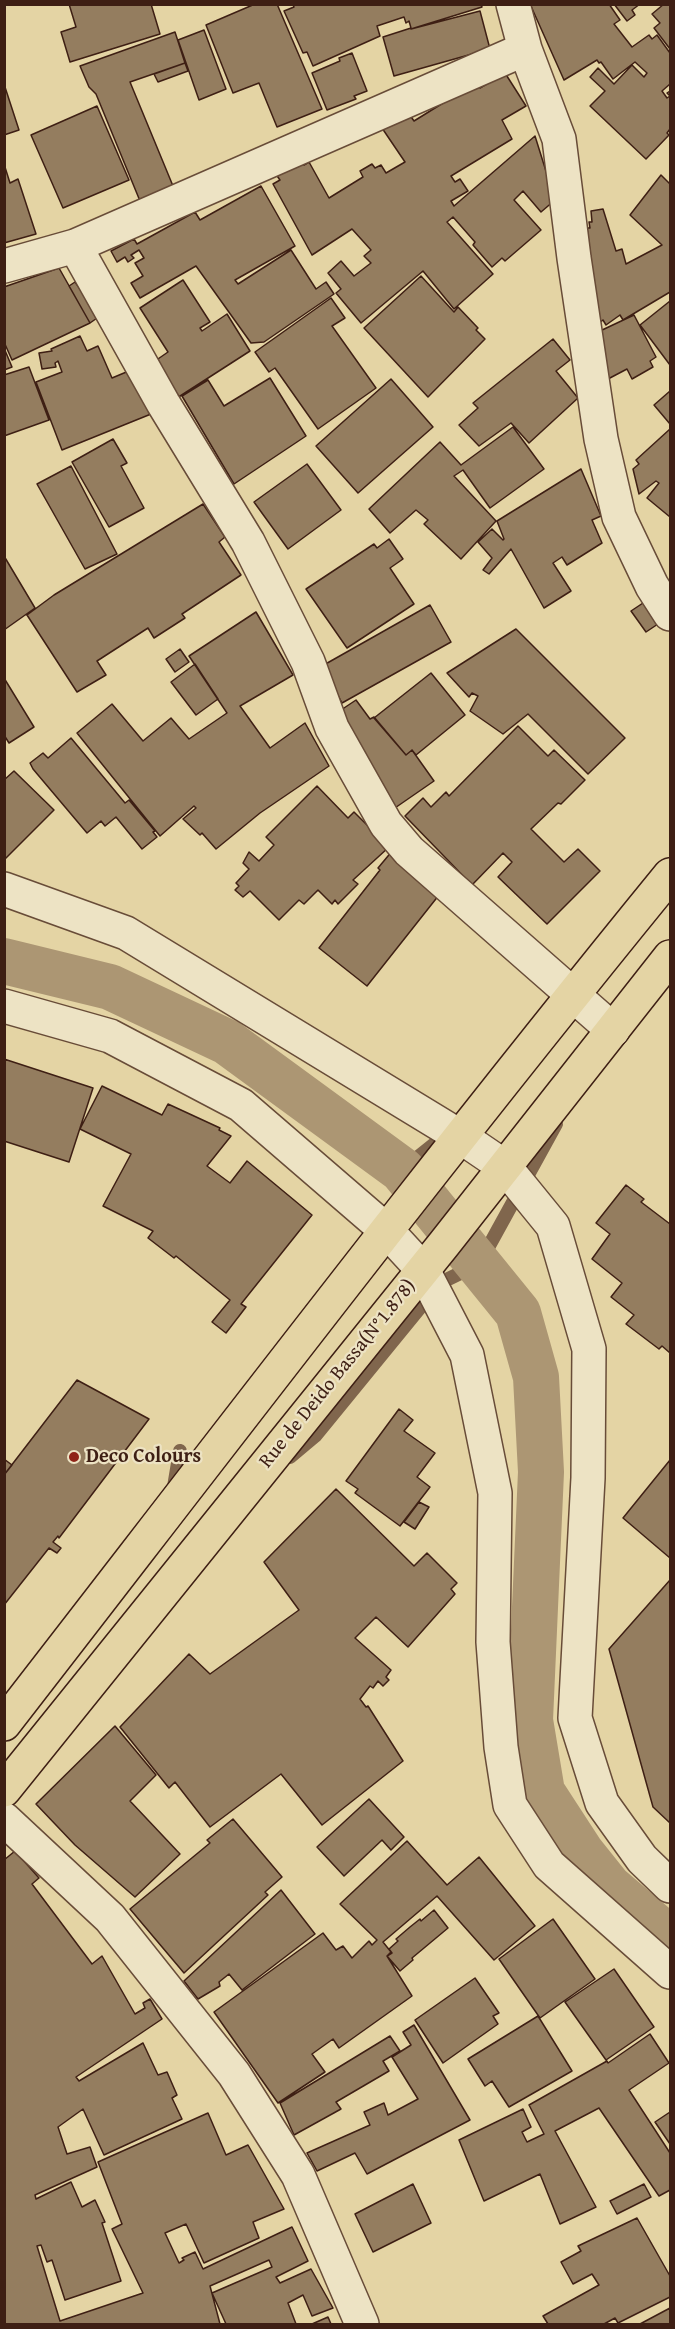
<!DOCTYPE html>
<meta charset="utf-8">
<style>
body{margin:0}
#map{position:relative;width:675px;height:2329px;overflow:hidden;background:#e4d4a4;font-family:"Gentium Book Plus",serif}
canvas{display:block}
.frame{position:absolute;inset:0;border:6px solid #3e1f14;pointer-events:none}
</style>
<div id="map">
<canvas width="675" height="2329"></canvas>
<div class="frame"></div>
</div>
<script>
const ctx = document.querySelector('canvas').getContext('2d');
ctx.lineJoin = 'round';
function stroke(path, color, width, dash) { ctx.strokeStyle = color; ctx.lineWidth = width; ctx.lineCap = dash ? 'butt' : 'round'; ctx.setLineDash(dash || []); ctx.stroke(path); }
function fillPath(path, color) { ctx.fillStyle = color; ctx.fill(path, 'evenodd'); }
function label(font, color, halo, rows, align = 'center') {
  ctx.font = font + ' "Gentium Book Plus",serif'; ctx.lineWidth = 4.5; ctx.setLineDash([]); ctx.textBaseline = 'middle'; ctx.strokeStyle = halo; ctx.fillStyle = color; for (const [text, x, y, turn = 0] of rows) {
    ctx.save(); ctx.translate(x, y); ctx.rotate((+turn || 0) * Math.PI / 180); ctx.textAlign = isNaN(turn) ? turn : align; if (halo) ctx.strokeText(text, 0, 0); ctx.fillText(text, 0, 0); ctx.restore();
  }
}
const stream = new Path2D(`
 M402 1170 447 1134
 M290 1457 315 1436 440 1283 479 1264 556 1124
 M170 1492 174 1487 180 1451`);
const canal = new Path2D(`
 M4 961 110 987 227 1042 402 1170 518 1313 536 1377 541 1472 530 1720 542 1792 581 1852 609 1887 670 1939`);
const building = new Path2D(`
 M69 4H151L160 34 70 62 61 32 76 27Z
 M255 4H277L322 109 277 127 259 83 233 93 206 25Z
 M293 4H481L482 7 411 29 480 11 490 49 394 76 383 37 411 28 409 21 406 23 404 17 377 26 380 36 313 66 307 52 303 53 284 11 294 7Z
 M530 4H609L620 20 614 24 632 47 649 35 652 39 657 35 670 53V84L662 91 667 98 670 96 667 93 670 91V129L667 133 669 135 646 159 590 106 605 91 590 77 598 68 614 84 632 65 644 77 647 73 635 62 613 79 601 62 599 63 597 60 564 80Z
 M614 4H640L632 10 635 15 627 21Z
 M664 4H670V49L654 28 660 23 652 14Z
 M204 30 226 89 199 100 178 40Z
 M175 32 185 63 130 82 173 186 140 201 96 94 89 87 80 66Z
 M352 53 367 91 354 96 356 99 327 110 312 73 340 61 339 58Z
 M185 63 188 71 158 82 154 74Z
 M505 73 526 106 502 120 512 139 451 176 455 182 460 179 468 191 451 201 454 206 535 136 555 200 541 212 523 191 514 200 541 230 505 261 502 258 492 267 473 245 475 242 453 217 447 222 493 274 454 309 423 271 361 323 336 293 341 289 328 273 341 261 354 276 371 263 364 256 371 250 352 229 312 255 273 184 280 180 275 173 300 159 304 165 309 162 329 198 363 177 360 171 372 164 375 168 381 165 386 173 405 162 382 128 407 111 414 121 477 82 480 88Z
 M4 84 19 130 4 135Z
 M97 106 129 180 63 208 31 135Z
 M4 164 10 183 18 179 36 234 4 243Z
 M661 175 670 184V292L623 320 620 315 606 325 603 320 599 323 587 228H590L589 222H592L591 211 603 209 616 251 622 249 626 264 662 245 630 215Z
 M261 186 295 246 235 280 238 284 291 250 316 289 326 282 334 294 264 342 251 343 196 266 140 298 131 283 143 276 135 263 144 258 139 250 131 255 134 258 128 262 125 257 117 262 111 251 134 239 137 244 195 212 200 220Z
 M59 268 90 323 12 360 4 342V287Z
 M421 276 454 312 458 307 478 328 476 330 485 339 428 397 364 328Z
 M183 280 210 322 200 328 202 331 227 314 250 351 177 398 155 361 168 352 140 308Z
 M75 282 100 316 90 323 69 286Z
 M331 298 345 318 332 326 376 388 318 429 275 368 269 372 255 352Z
 M670 301V365L640 325Z
 M634 315 656 357 650 361 653 367 632 379 627 369 608 379 601 352 605 351 600 331Z
 M80 336 87 351 98 346 112 378 136 368 156 412 62 450 36 382 62 372 58 361 55 363 56 367 42 369 39 353 52 351 51 349Z
 M553 339 570 360 556 371 578 398 529 443 511 423 479 446 459 425 478 408 473 403Z
 M4 348 12 367 4 370Z
 M29 367 49 420 4 436V375Z
 M270 378 306 436 234 484 182 396 208 380 224 406Z
 M391 379 433 427 358 493 316 446Z
 M670 391V424L654 405Z
 M513 427 544 469 490 508 463 470 454 476 496 521 461 559 424 524 428 520 416 510 390 533 369 509 440 442 461 465Z
 M670 429V517L647 498 659 483 656 481 639 494 633 469 639 464 636 460Z
 M113 439 127 463 121 466 144 508 109 527 72 462Z
 M307 464 341 510 288 549 254 502Z
 M71 466 117 554 85 569 37 484Z
 M581 469 601 516 592 520 602 543 567 565 562 557 553 563 571 591 544 608 511 549 489 574 483 570 492 558 478 542 492 529 503 540 504 539 497 521Z
 M203 504 225 537 219 542 241 575 182 614 185 618 154 638 148 628 97 661 106 675 77 692 27 615 54 595Z
 M389 539 403 559 390 568 414 604 347 648 306 589 374 544 377 548Z
 M4 556 35 608 4 630Z
 M646 601 661 622 646 632 631 611Z
 M430 605 451 642 342 703 322 666Z
 M256 612 293 675 240 706 270 748 305 723 329 766 260 813 216 849 202 833 200 835 183 819 196 808 194 806 160 836 77 733 112 704 143 741 171 718 189 739 227 713 189 656Z
 M516 629 625 738 588 774 528 714 503 734 470 711 478 696 472 693 469 697 447 673Z
 M180 649 189 662 175 672 166 659Z
 M195 664 218 699 196 715 171 682Z
 M431 673 465 715 416 755 412 750 406 755 374 718Z
 M4 678 34 727 9 743 4 735Z
 M356 700 370 719 374 717 406 755 412 750 434 781 392 810 338 712Z
 M518 726 548 756 554 750 585 780 561 804 558 803 531 829 564 862 578 849 600 871 547 924 498 877 512 862 503 853 472 885 405 816 423 798 431 807 446 792 449 796Z
 M71 738 125 803 129 800 155 831 153 832 157 837 142 849 116 817 105 826 101 821 87 833 33 769 30 763 43 753 48 758Z
 M14 771 54 810 4 860V780Z
 M317 786 348 818 354 812 389 847 353 880 358 884 338 904 335 900 332 904 318 890 304 904 299 900 279 920 250 891 243 897 235 890 239 886 236 883 249 869 243 863 249 852 259 861 274 845 266 837Z
 M393 850 439 895 367 986 319 948 380 870 378 868Z
 M4 1059 93 1088 69 1162 4 1141Z
 M102 1086 162 1115 168 1104 220 1128 219 1130 231 1136 207 1166 230 1183 247 1161 312 1215 241 1304 246 1307 226 1333 212 1322 230 1300 176 1256 174 1258 148 1238 153 1231 103 1206 131 1154 80 1129Z
 M626 1185 644 1199 641 1202 670 1224V1353L662 1346 659 1349 626 1324 634 1315 611 1297 622 1283 592 1259 610 1234 596 1223Z
 M77 1380 149 1419 59 1538 58 1536 53 1542 61 1548 57 1553 49 1548 4 1605V1475Z
 M399 1409 413 1420 404 1431 435 1453 417 1477 430 1487 400 1526 355 1493 358 1489 346 1481Z
 M4 1459 12 1465 4 1475Z
 M670 1460V1558L623 1518Z
 M336 1489 414 1566 427 1553 457 1583 451 1589 455 1594 408 1647 376 1617 355 1638 391 1670 386 1677 389 1680 383 1686 378 1681 373 1688 370 1686 360 1699 366 1707 368 1706 403 1761 322 1825 281 1774 210 1827 175 1782 169 1788 120 1727 189 1654 210 1674 299 1610 264 1562Z
 M419 1502 429 1507 415 1529 404 1522Z
 M670 1580V1823L653 1807 609 1649Z
 M115 1726 156 1775 130 1801 180 1854 135 1897 75 1845 36 1804Z
 M369 1799 404 1837 391 1850 382 1840 344 1876 317 1847Z
 M233 1819 282 1877 265 1892 268 1895 184 1973 130 1909 210 1843 207 1840Z
 M407 1841 447 1885 479 1857 535 1926 494 1960 437 1896 383 1942 391 1952 387 1956 412 1996 339 2048 333 2039 312 2054 325 2072 278 2103 214 2012 323 1933 336 1950 343 1946 352 1958 369 1941 372 1945 377 1940 340 1904Z
 M15 1851 39 1878 32 1884 92 1964 102 1956 135 2014 145 2008 143 2003 150 1999 162 2019 76 2077 79 2081 143 2043 158 2075 167 2072 177 2095 172 2098 182 2119 104 2155 83 2109 58 2127 67 2154 90 2147 97 2167 35 2195 36 2199 71 2182 82 2207 95 2200 105 2222 102 2223 121 2281 65 2300 52 2260 47 2262 41 2245 37 2246 60 2321 143 2293 112 2229 122 2224 98 2162 208 2113 226 2155 248 2145 284 2209 253 2222 259 2238 204 2263 186 2224 165 2233 179 2263 184 2260 182 2258 195 2252 203 2269 292 2227 308 2261 276 2277 280 2283 311 2269 333 2308 312 2316 303 2295 288 2303 296 2324H226L212 2293 272 2267 269 2260 210 2286 220 2324H4V1860Z
 M281 1890 315 1934 242 1990 229 1974 219 1982 220 1986 198 1999 184 1981Z
 M434 1910 448 1928 412 1958 413 1960 400 1971 387 1956 392 1953 389 1949 398 1941 396 1939 410 1927 420 1919 421 1921Z
 M553 1919 595 1979 540 2018 499 1959Z
 M614 1969 654 2027 606 2060 565 2002Z
 M475 1978 499 2013 493 2016 498 2024 443 2063 415 2020Z
 M538 2016 572 2071 509 2107 492 2081 485 2086 468 2059Z
 M414 2025 470 2120 367 2174 355 2153 317 2171 307 2153 370 2125 364 2112 384 2103 388 2115 418 2099 392 2057 411 2045 403 2032Z
 M650 2034 669 2063 629 2090 670 2153V2190L659 2196 599 2108 555 2131 596 2207 560 2224 540 2174 484 2201 459 2140 523 2109 531 2127 522 2132 527 2142 544 2134 529 2105 607 2061 608 2063Z
 M390 2036 400 2051 383 2061 389 2071 336 2102 341 2109 294 2135 280 2103Z
 M670 2112V2144L655 2122Z
 M413 2184 431 2223 373 2252 355 2214Z
 M644 2184 651 2197 617 2214 610 2201Z
 M637 2218 670 2276V2297L618 2323 615 2318 604 2324H548L543 2316 599 2285 592 2274 573 2284 561 2262 581 2251 578 2246Z
 M670 2308V2324H640Z
 M328 2317 331 2324H312Z`);
const minor = new Path2D(`
 M513 4 525 49 559 139 574 258 601 439 619 517 652 586 670 614
 M75 246 163 403 248 542 308 662 332 728 386 824 409 851 613 1030
 M4 266 75 246 525 49
 M4 889 126 933 461 1137 505 1167 553 1226 589 1349 588 1478 575 1718 602 1803 642 1859 670 1886
 M4 1006 110 1036 241 1105 387 1231 423 1270 467 1355 495 1493 493 1642 501 1747 510 1805 549 1865 670 1972
 M4 1819 110 1918 234 2074 298 2175 362 2324`);
const major = new Path2D(`
 M4 1724C225 1439 443 1153 670 875
 M4 1790 444 1244 670 957`);
const markers = [
 [74,1457,6,"#8f2418"]
];
const streetNames = [
 ["Rue de Deido Bassa(N°1.878)",338,1374,-51]
];
const poiNames = [
 ["Deco Colours",86,1457]
];
stroke(stream, '#80664d', 14);
stroke(canal, '#ac9673', 46);
fillPath(building, '#947d5f');
stroke(building, '#3e1f14', 1.5);
stroke(minor, '#684c38', 36);
stroke(major, '#3e1f14', 36);
stroke(minor, '#ede3c4', 33);
stroke(major, '#e4d4a4', 33);
for (const [x, y, r, color] of markers) { const dot = new Path2D(); dot.arc(x, y, r, 0, 2 * Math.PI); ctx.fillStyle = color; ctx.fill(dot); stroke(dot, '#ede3c4', 2); }
label('20px', '#3e1f14', '#ede3c4', streetNames);
label('bold 20px', '#3e1f14', '#ede3c4', poiNames, 'left');
</script>
